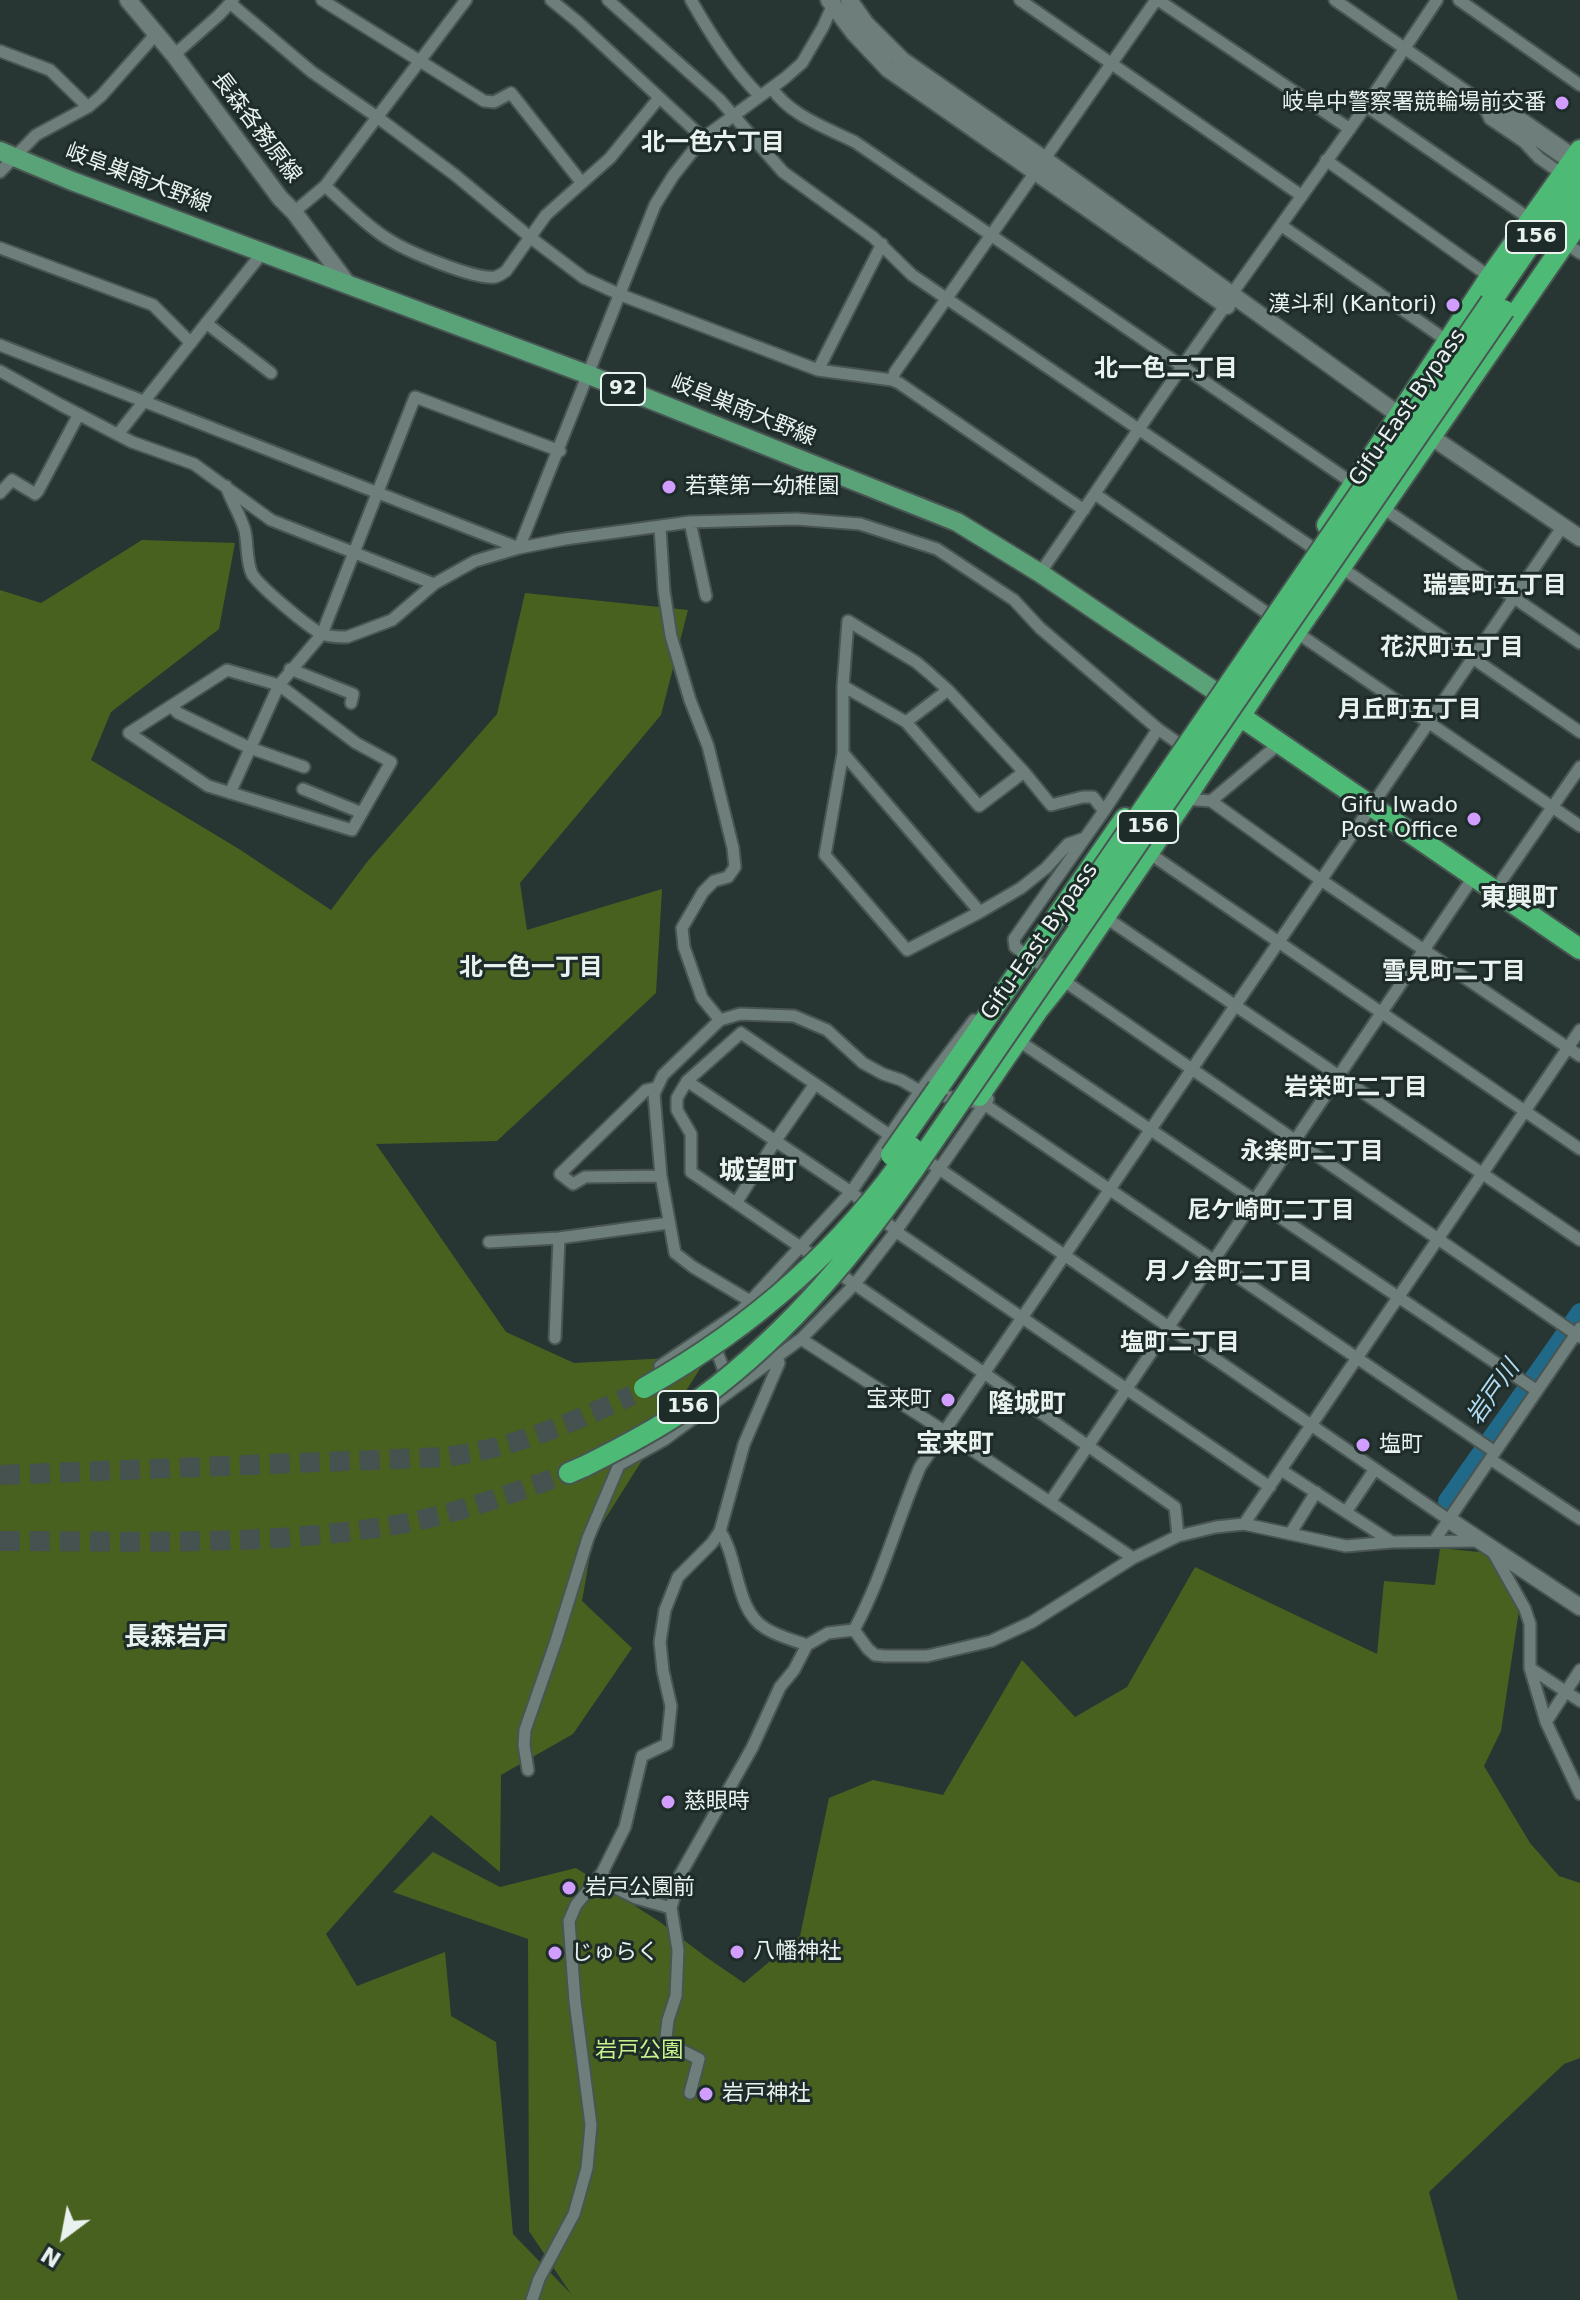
<!DOCTYPE html>
<meta charset="utf-8">
<style>
body{margin:0}
#map{position:relative;width:1580px;height:2300px;overflow:hidden;background:#283633;font-family:"DejaVu Sans",sans-serif}
canvas{display:block}
.north{position:absolute;left:24px;top:2196px;width:80px;height:80px;-webkit-text-stroke:6px #1e2c29;paint-order:stroke;rotate:212deg;font-size:22px;font-weight:700;line-height:32px;text-align:center;color:#e9f2ef}
.north::after{content:'';display:block;margin:auto;width:28px;height:36px;background:#e9f2ef;clip-path:polygon(50% 0,100% 100%,50% 72%,0 100%)}
</style>
<div id="map">
<canvas width="1580" height="2300"></canvas>
<div class="north">N</div>
</div>
<script>
const ctx = document.querySelector('canvas').getContext('2d');
ctx.lineJoin = 'round';
function fillPath(path, color) { ctx.fillStyle = color; ctx.fill(path, 'evenodd'); }
function stroke(path, color, width, dash) { ctx.strokeStyle = color; ctx.lineWidth = width; ctx.lineCap = dash ? 'butt' : 'round'; ctx.setLineDash(dash || []); ctx.stroke(path); }
function label(font, color, halo, rows, align = 'center') {
  ctx.font = font + ' "DejaVu Sans","Noto Sans JP",sans-serif'; ctx.lineWidth = 6; ctx.setLineDash([]); ctx.textBaseline = 'middle'; ctx.strokeStyle = halo; ctx.fillStyle = color; for (const [text, x, y, turn = 0] of rows) {
    ctx.save(); ctx.translate(x, y); ctx.rotate((+turn || 0) * Math.PI / 180); ctx.textAlign = isNaN(turn) ? turn : align; if (halo) ctx.strokeText(text, 0, 0); ctx.fillText(text, 0, 0); ctx.restore();
  }
}
const green = new Path2D(`
 M142 540 235 543 219 629 111 712 91 760 239 849 331 910 367 862 497 714 525 593 688 610 661 715 520 883 527 930 662 889 656 993 497 1141 376 1144 506 1332 574 1363 708 1356 593 1538 582 1601 632 1648 573 1734 501 1775 500 1872 431 1815 326 1934 357 1986 445 1952 451 2016 496 2042 513 2234 571 2294 529 2231 528 1939 393 1892 433 1852 500 1887 576 1868 660 1922 706 1957 744 1983 800 1936 829 1798 873 1780 943 1795 1022 1660 1075 1717 1127 1687 1195 1567 1377 1654 1384 1581 1435 1585 1440 1548 1489 1553 1519 1610 1501 1731 1484 1766 1530 1843 1559 1876 1580 1883V2058L1564 2064 1429 2192 1458 2300H0V590L41 603Z`);
const river = new Path2D(`
 M1447 1501 1580 1312`);
const highwayTunnel = new Path2D(`
 M0 1475 445 1457C464 1454 483 1451 501 1446 547 1433 589 1415 632 1395
 M0 1541C134 1541 274 1547 406 1523 462 1512 516 1492 569 1473`);
const street = new Path2D(`
 M322 0 484 101 494 102 511 93 582 183
 M551 0 578 22 703 138
 M608 0 719 99 783 172 873 237 912 275 1322 554
 M691 0C711 35 731 67 760 96
 M1020 0 1302 196
 M1158 0 1350 129
 M1335 0 1561 157
 M1459 0 1580 85
 M230 3 312 72 377 117 455 175 531 238 584 278 621 295 818 370 892 380 899 383 1084 510
 M0 51 50 70 88 107
 M174 55 219 15 233 0
 M772 88C789 115 827 128 855 142L1354 484
 M1490 103 1504 106 1576 156
 M1483 104 1490 119 1524 142 1539 158 1562 174
 M1366 106 1530 219
 M1326 160 1490 277
 M0 172 36 135 88 107 101 96 156 34
 M325 186C346 204 365 225 388 239 406 251 475 280 495 277 499 276 503 273 506 271L546 215 610 158 659 98
 M294 212 325 186 466 0
 M1282 226 1449 342
 M1565 243 1580 253
 M0 248 153 305 191 343
 M1231 295 1366 106 1437 0
 M206 323 271 373
 M0 345 519 548
 M818 370 882 244
 M0 371 61 405 132 442 194 464 271 520 434 584
 M892 380 895 372 1156 0
 M118 434 263 252
 M226 486C231 501 241 516 245 531 248 545 246 561 252 574 259 586 309 628 322 634 329 637 339 637 347 637L392 620 434 584 475 561 519 548 565 539 690 522 796 519 860 524 937 549 1014 600 1040 628 1158 729 1178 743
 M0 493 12 480 32 492 35 494 38 491 79 414
 M1095 494 1267 613
 M1383 508 1580 643
 M690 522 706 596
 M660 527 664 591 671 636 690 700 708 746 733 848 735 867 728 877 714 881 703 892 682 928 684 947 702 998 720 1020
 M519 548 655 205 673 176 703 138 785 78 802 63 823 27 835 0
 M1339 566 1580 732
 M1040 573C1102 484 1162 393 1226 305
 M1296 632 1580 826
 M290 669 353 694 351 703
 M227 670 279 685 356 743 391 762 352 830 208 786 129 733Z
 M843 686 906 722 979 806 1024 772
 M171 706 178 713 250 748 304 767
 M906 722 948 690
 M1158 729 1104 811 1014 939 1015 947 1580 1337
 M843 753 980 912
 M303 789 362 813
 M230 793 279 685 322 634 415 397 560 451
 M1185 799 1211 801 1280 743
 M1211 801 1321 880 1580 1056
 M1085 838 1068 844 1046 868 1021 888 980 912 907 950 825 855 843 753V686L848 621 916 662 929 673 948 690 1024 772 1051 805 1083 797H1093L1104 811
 M1149 853 1580 1149
 M1502 880 1580 767
 M1105 917 1580 1240
 M1025 1045 1536 1390
 M687 1081 851 1192 901 1235 1270 1487
 M655 1088 646 1090 560 1174 573 1184 585 1177 661 1176
 M901 1143 741 1033 687 1081 677 1098V1110L691 1134V1172L984 1373 1175 1507 1178 1536
 M919 1155 1449 1520
 M736 1203 776 1140 815 1084
 M489 1242 559 1238 669 1223
 M750 1301 693 1267 675 1253 661 1176 654 1094 663 1075 720 1020 740 1014 794 1016 827 1030 863 1063 883 1074 901 1080 920 1091 984 1104 1495 1452
 M555 1338 559 1238
 M801 1339 944 1431 1133 1558
 M713 1341 728 1381
 M660 1366 741 1311 851 1192 920 1091 974 1020
 M1490 1459 1580 1519
 M1281 1470 1392 1542
 M1050 1502 1474 876
 M1346 1512 1375 1469
 M1244 1524 1580 1030
 M720 1531C739 1559 735 1610 765 1628 777 1636 793 1640 807 1645
 M1290 1534 1316 1492
 M1434 1541 1580 1328
 M1493 1552 1525 1609 1530 1624V1668L1546 1722 1580 1794
 M854 1630C882 1578 897 1521 920 1467L1563 526
 M854 1630 868 1649 875 1655 885 1656H927L991 1641 1032 1622 1133 1558 1178 1536 1216 1527 1244 1524 1346 1546 1392 1542 1480 1541
 M1530 1668 1580 1701
 M1546 1722 1580 1670
 M528 1770 524 1745 525 1730 556 1641 588 1538 619 1465 664 1440 801 1339 854 1285 896 1231 988 1099
 M602 1873 610 1885 636 1898 671 1908
 M690 2093 699 2059 669 2044 666 2037 668 2020 676 1996 678 1950 671 1908 680 1875 752 1748 780 1687 794 1670 807 1645 828 1633 854 1630
 M532 2300 539 2279 574 2214 587 2168 591 2125 575 2001 569 1921 576 1905 602 1873 625 1827 642 1756 667 1744 671 1706 663 1671 660 1642 665 1610 678 1577 712 1543 720 1531 744 1444 779 1363 777 1356`);
const secondary = new Path2D(`
 M128 0 174 55 280 198 294 212 347 283
 M829 0 854 33 888 69 1227 306
 M849 0 866 24 902 60 1044 159 1399 415 1580 538
 M1449 1520 1580 1607`);
const primary = new Path2D(`
 M0 151 72 181 589 375 957 522 1040 573 1213 690`);
const highway = new Path2D(`
 M1560 229 1580 199
 M1491 302 1579 173
 M1327 525 1490 277 1580 150
 M1231 708 1240 716 1580 949
 M938 1088 1125 818
 M979 1096 1038 1010 1062 980 1185 799 1296 632 1580 221
 M569 1473 585 1466`);
const highwayBridge = new Path2D(`
 M1070 916 1491 302
 M891 1155 938 1088
 M644 1388C751 1328 843 1248 912 1147
 M585 1466C619 1449 654 1431 686 1409 778 1345 848 1262 912 1172L1504 310`);
const markers = [
 [1562,103,8,"#d19dfe"],
 [1453,305,8,"#d19dfe"],
 [669,487,8,"#d19dfe"],
 [1474,819,8,"#d19dfe"],
 [948,1400,8,"#d19dfe"],
 [1363,1445,8,"#d19dfe"],
 [668,1802,8,"#d19dfe"],
 [569,1888,8,"#d19dfe"],
 [737,1952,8,"#d19dfe"],
 [555,1953,8,"#d19dfe"],
 [706,2094,8,"#d19dfe"]
];
const shields = [
 [1536,237,60],
 [623,389,44],
 [1148,827,60],
 [688,1407,60]
];
const shieldNames = [
 ["156",1536,237],
 ["92",623,389],
 ["156",1148,827],
 ["156",688,1407]
];
const poiNames = [
 ["岐阜中警察署競輪場前交番",1546,103,"right"],
 ["漢斗利 (Kantori)",1437,305,"right"],
 ["若葉第一幼稚園",685,487],
 ["Gifu Iwado",1458,806,"right"],
 ["Post Office",1458,831,"right"],
 ["宝来町",932,1400,"right"],
 ["塩町",1379,1445],
 ["慈眼時",684,1802],
 ["岩戸公園前",585,1888],
 ["八幡神社",753,1952],
 ["じゅらく",571,1953],
 ["岩戸神社",722,2094]
];
const streetNames = [
 ["長森各務原線",256,128,53],
 ["岐阜巣南大野線",138,179,21],
 ["Gifu-East Bypass",1408,408,-55],
 ["岐阜巣南大野線",743,411,22],
 ["Gifu-East Bypass",1040,942,-55]
];
const parkNames = [
 ["岩戸公園",639,2051]
];
const neighbourhoodNames = [
 ["北一色六丁目",713,144],
 ["北一色二丁目",1166,370],
 ["瑞雲町五丁目",1495,587],
 ["花沢町五丁目",1452,649],
 ["月丘町五丁目",1410,711],
 ["北一色一丁目",531,969],
 ["雪見町二丁目",1454,973],
 ["岩栄町二丁目",1356,1089],
 ["永楽町二丁目",1312,1153],
 ["尼ケ崎町二丁目",1271,1212],
 ["月ノ会町二丁目",1229,1273],
 ["塩町二丁目",1180,1344]
];
const waterNames = [
 ["岩戸川",1494,1393,-55]
];
const quarterNames = [
 ["東興町",1519,899],
 ["城望町",758,1172],
 ["隆城町",1027,1405],
 ["宝来町",955,1445],
 ["長森岩戸",176,1638]
];
fillPath(green, '#48611e');
stroke(river, '#206988', 18);
stroke(highwayTunnel, '#45524f', 20, [20, 10]);
stroke(street, '#485552', 15);
stroke(secondary, '#485552', 20);
stroke(primary, '#485552', 22);
stroke(highway, '#485552', 24);
stroke(street, '#6e7e7a', 11);
stroke(secondary, '#6e7e7a', 16);
stroke(primary, '#5aa278', 18);
stroke(highway, '#4dba76', 20);
stroke(highwayBridge, '#485552', 24, []);
stroke(highwayBridge, '#4dba76', 20);
for (const [x, y, r, color] of markers) { const dot = new Path2D(); dot.arc(x, y, r, 0, 2 * Math.PI); ctx.fillStyle = color; ctx.fill(dot); stroke(dot, '#1e2c29', 3); }
for (const [x, y, w] of shields) { const box = new Path2D(); box.roundRect(x - w / 2, y - 16, w, 32, 6); ctx.fillStyle = '#1e2c29'; ctx.fill(box); stroke(box, '#e9f2ef', 2); }
label('bold 20px', '#e9f2ef', null, shieldNames);
label('22px', '#e9f2ef', '#1e2c29', poiNames, 'left');
label('22px', '#e9f2ef', '#1e2c29', streetNames);
label('22px', '#c8f28c', '#1e2c29', parkNames);
label('bold 24px', '#e9f2ef', '#1e2c29', neighbourhoodNames);
label('italic 24px', '#b1dcf3', '#1e2c29', waterNames);
label('bold 26px', '#e9f2ef', '#1e2c29', quarterNames);
</script>
